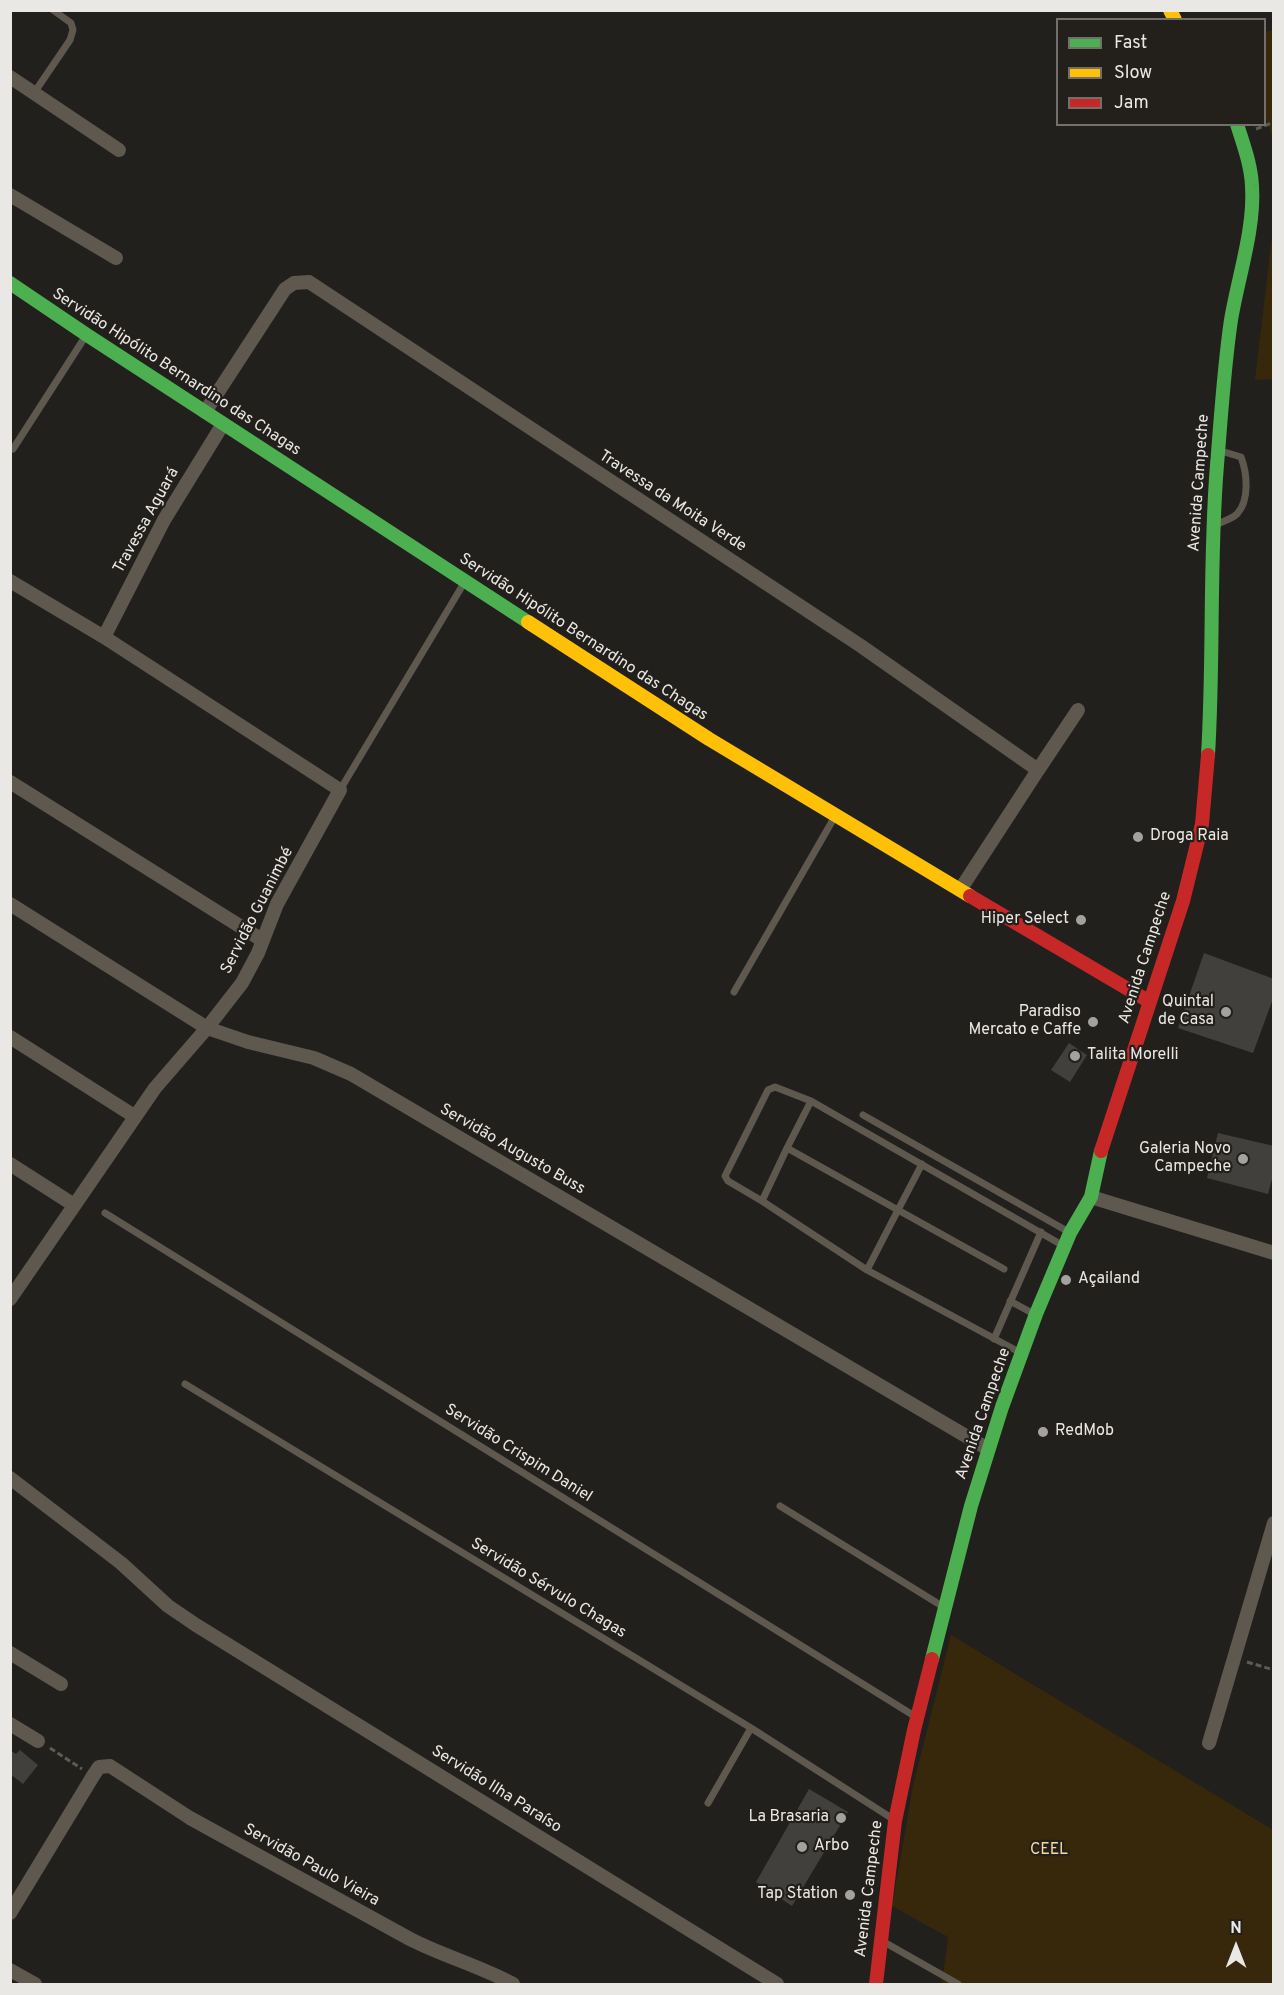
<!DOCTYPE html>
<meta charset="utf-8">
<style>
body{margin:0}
#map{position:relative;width:1284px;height:1995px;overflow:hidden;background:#22201d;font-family:Overpass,sans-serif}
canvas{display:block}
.frame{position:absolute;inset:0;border:12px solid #eae8e5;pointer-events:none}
.legend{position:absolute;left:1056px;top:18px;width:210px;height:108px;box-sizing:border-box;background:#23201c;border:2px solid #73706c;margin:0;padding:8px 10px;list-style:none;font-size:18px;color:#eae8e5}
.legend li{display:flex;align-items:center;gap:12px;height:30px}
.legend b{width:30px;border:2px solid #73706c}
.north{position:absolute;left:1206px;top:1917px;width:60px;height:60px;-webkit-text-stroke:4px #23201c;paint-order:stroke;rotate:0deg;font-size:16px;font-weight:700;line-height:24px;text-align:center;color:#eae8e5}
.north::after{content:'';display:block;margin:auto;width:21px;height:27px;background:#eae8e5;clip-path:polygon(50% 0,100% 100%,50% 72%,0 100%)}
</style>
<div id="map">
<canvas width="1284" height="1995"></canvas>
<div class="frame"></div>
<ul class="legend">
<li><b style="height:8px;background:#4caf50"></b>Fast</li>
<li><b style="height:8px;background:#ffc107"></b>Slow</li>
<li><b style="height:8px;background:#c62828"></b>Jam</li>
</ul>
<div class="north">N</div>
</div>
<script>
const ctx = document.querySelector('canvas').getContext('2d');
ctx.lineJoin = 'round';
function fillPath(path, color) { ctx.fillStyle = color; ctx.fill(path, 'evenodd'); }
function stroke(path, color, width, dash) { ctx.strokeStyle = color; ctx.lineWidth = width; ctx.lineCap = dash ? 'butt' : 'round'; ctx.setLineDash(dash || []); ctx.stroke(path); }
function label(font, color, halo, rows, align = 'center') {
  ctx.font = font + ' Overpass,sans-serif'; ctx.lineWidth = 4.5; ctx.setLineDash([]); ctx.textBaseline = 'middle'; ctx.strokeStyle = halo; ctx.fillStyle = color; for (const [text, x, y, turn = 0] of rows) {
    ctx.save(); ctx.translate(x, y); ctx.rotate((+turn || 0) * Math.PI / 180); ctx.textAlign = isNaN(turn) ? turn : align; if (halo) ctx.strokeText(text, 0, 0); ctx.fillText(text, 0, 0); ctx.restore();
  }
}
const green = new Path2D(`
 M1273 30H1274L1273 139 1265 115V32Z
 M1273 228V379L1255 380Z
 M951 1635 1273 1830V1984H942L948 1937 892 1906 913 1786Z`);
const building = new Path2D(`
 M1204 953 1274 979V996L1253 1053 1178 1028Z
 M1069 1043 1087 1055 1070 1082 1051 1070Z
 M1218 1133 1274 1146V1172L1268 1194 1207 1178Z
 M10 1750 16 1754 20 1750 38 1765 23 1784 10 1774Z
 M809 1789 848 1812 792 1906 756 1882Z`);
const path = new Path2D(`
 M1256 129 1274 122
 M1247 1662 1274 1670
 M50 1748 82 1769`);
const lane = new Path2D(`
 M34 93 70 40 73 30 71 23 53 10
 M13 449 85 337
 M1215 525C1221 522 1232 519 1237 514 1250 500 1247 473 1241 457L1221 451
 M340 790 464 583
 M734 992 834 818
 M811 1101 1062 1245
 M863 1115 1067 1231
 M922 1164 898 1210 787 1148 811 1101 775 1087 768 1090 725 1176 728 1181 762 1201 867 1270 1021 1353
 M762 1201 787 1148
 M105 1213 916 1717
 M867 1270 898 1210 1004 1269
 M1010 1301 1034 1314
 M994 1339 1041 1232
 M185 1384 751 1728 893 1819
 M780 1506 942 1606
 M708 1803 751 1728
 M884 1942 958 1984`);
const street = new Path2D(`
 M10 77 119 150
 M10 195 116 258
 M205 412 285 289 294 283 309 282 861 646 1038 770 960 890
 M10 581 104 637 340 790 277 904 258 953 242 983 207 1028 155 1088 10 1299
 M104 637 164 520 223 424
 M1038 770 1078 710
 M10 782 262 940
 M10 904 207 1028 248 1042 314 1058 351 1074 988 1449
 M10 1037 134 1116
 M10 1164 74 1205
 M1091 1197 1274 1253
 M10 1478 121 1563 168 1606 196 1625 777 1984
 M10 1653 61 1684
 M10 1724 38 1741
 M1209 1743 1274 1523
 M10 1913 93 1776 99 1767 110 1766 190 1818 410 1939C443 1956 480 1966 513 1984
 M10 1970 35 1984`);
const fast = new Path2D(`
 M10 283 87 335 528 622
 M1208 755C1214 658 1209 561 1217 465 1221 417 1224 367 1231 320 1238 278 1255 228 1252 186 1251 164 1243 144 1237 124
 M932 1659 971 1506 1002 1407 1036 1314 1070 1233 1091 1197 1101 1151`);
const slow = new Path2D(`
 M1170 10 1175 20
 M528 622 709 739 970 896`);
const jam = new Path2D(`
 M970 896 1150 1002
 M1101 1151 1183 901 1202 824 1208 755
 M876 1984 895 1821 914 1730 932 1659`);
const markers = [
 [1138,837,6,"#a4a29f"],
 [1081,920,6,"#a4a29f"],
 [1226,1012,6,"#a4a29f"],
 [1093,1022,6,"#a4a29f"],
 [1075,1056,6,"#a4a29f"],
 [1243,1159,6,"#a4a29f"],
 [1066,1280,6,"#a4a29f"],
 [1043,1432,6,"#a4a29f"],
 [841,1818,6,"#a4a29f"],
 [802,1847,6,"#a4a29f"],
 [850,1895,6,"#a4a29f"]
];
const streetNames = [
 ["Servidão Hipólito Bernardino das Chagas",176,373,33],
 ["Avenida Campeche",1200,483,-86],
 ["Travessa da Moita Verde",672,502,33],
 ["Travessa Aguará",147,521,-61],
 ["Servidão Hipólito Bernardino das Chagas",583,638,33],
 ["Servidão Guanimbé",258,911,-63],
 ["Avenida Campeche",1146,958,-72],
 ["Servidão Augusto Buss",512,1150,30],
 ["Avenida Campeche",984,1414,-71],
 ["Servidão Crispim Daniel",518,1454,32],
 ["Servidão Sérvulo Chagas",548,1589,31],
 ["Servidão Ilha Paraíso",496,1790,32],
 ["Servidão Paulo Vieira",311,1866,29],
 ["Avenida Campeche",870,1889,-83]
];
const poiNames = [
 ["Droga Raia",1150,837,"left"],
 ["Hiper Select",1069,920],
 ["Quintal",1214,1003],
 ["de Casa",1214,1021],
 ["Paradiso",1081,1013],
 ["Mercato e Caffe",1081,1031],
 ["Talita Morelli",1087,1056,"left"],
 ["Galeria Novo",1231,1150],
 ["Campeche",1231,1168],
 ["Açailand",1078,1280,"left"],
 ["RedMob",1055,1432,"left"],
 ["La Brasaria",829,1818],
 ["Arbo",814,1847,"left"],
 ["Tap Station",838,1895]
];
const parkNames = [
 ["CEEL",1049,1851]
];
fillPath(green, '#38280b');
fillPath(building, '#41403d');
stroke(path, '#5e5b54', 3, [6, 3]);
stroke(lane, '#5e584f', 7);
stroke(street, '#5e584f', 14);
stroke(fast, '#4caf50', 14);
stroke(slow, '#ffc107', 14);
stroke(jam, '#c62828', 14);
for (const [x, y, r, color] of markers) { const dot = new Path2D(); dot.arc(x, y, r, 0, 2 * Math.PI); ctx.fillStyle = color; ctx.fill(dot); stroke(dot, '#23201c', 2); }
label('16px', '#eae8e5', '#23201c', streetNames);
label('16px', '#eae8e5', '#23201c', poiNames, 'right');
label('16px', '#f8d8a2', '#23201c', parkNames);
</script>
